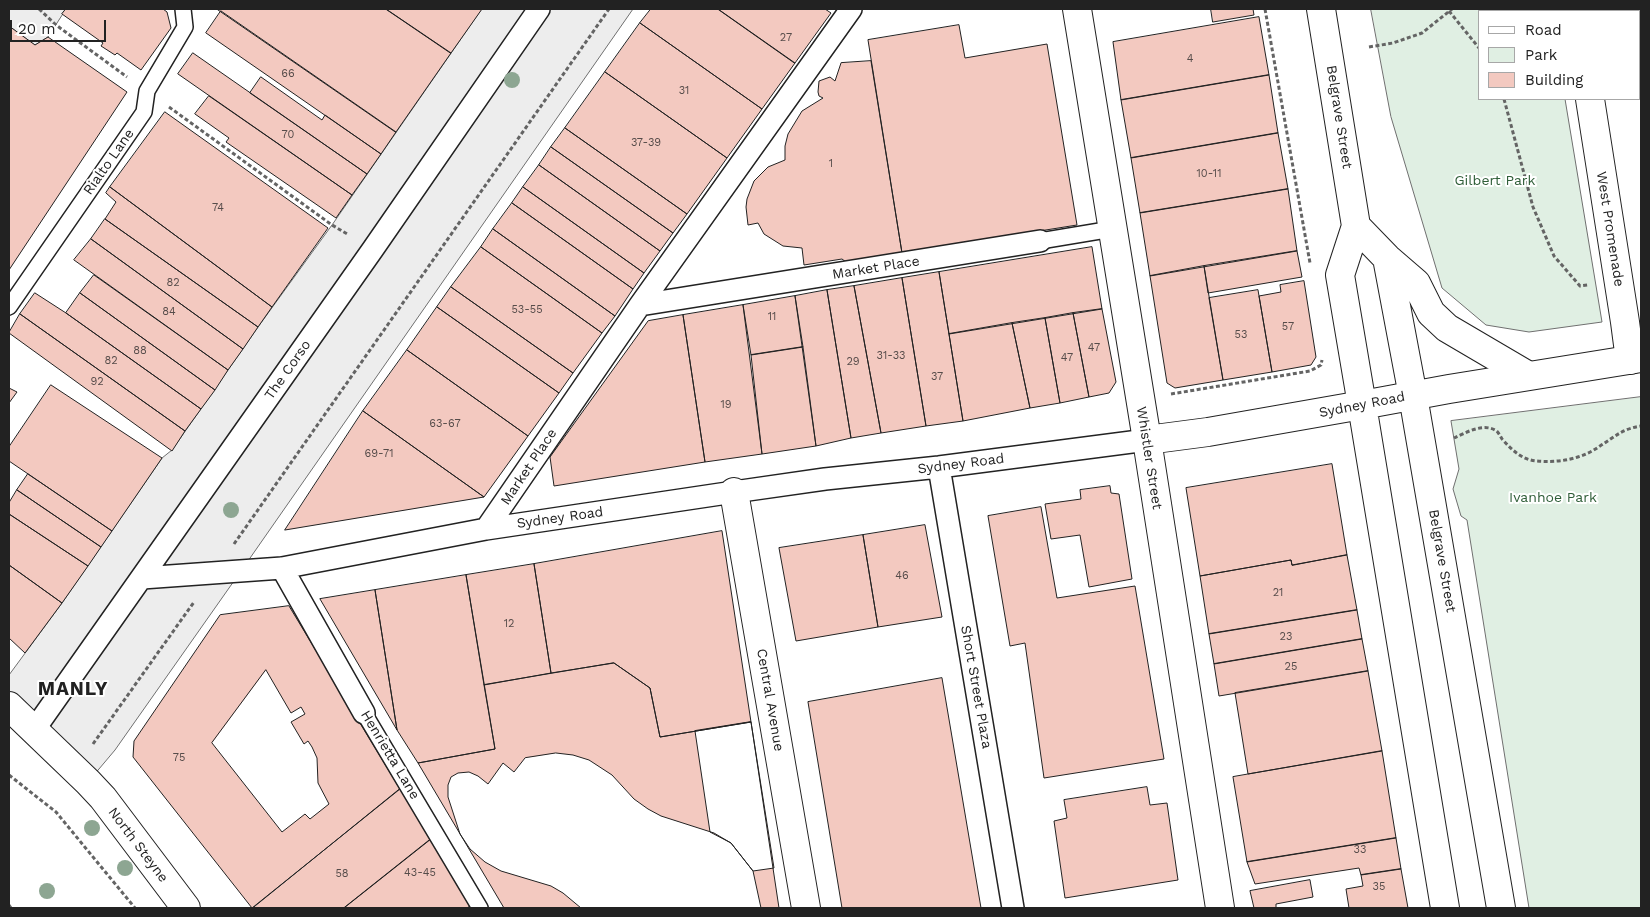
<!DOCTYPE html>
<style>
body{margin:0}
#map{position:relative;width:1650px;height:917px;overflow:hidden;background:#fff;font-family:"Work Sans",sans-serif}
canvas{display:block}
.frame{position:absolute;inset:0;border:10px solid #222;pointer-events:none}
.legend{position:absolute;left:1478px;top:10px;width:162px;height:90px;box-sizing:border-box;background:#fff;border:1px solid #a7a7a7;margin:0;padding:6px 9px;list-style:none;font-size:15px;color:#222}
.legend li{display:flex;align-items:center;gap:10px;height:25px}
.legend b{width:25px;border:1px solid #a7a7a7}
.scale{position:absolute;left:10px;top:20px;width:96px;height:22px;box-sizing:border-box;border:2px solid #222;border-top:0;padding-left:6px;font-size:15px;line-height:18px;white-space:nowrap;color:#222;-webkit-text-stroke:4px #fff;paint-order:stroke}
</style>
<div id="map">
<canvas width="1650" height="917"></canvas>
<div class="frame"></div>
<ul class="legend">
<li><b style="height:6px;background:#fff"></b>Road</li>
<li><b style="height:14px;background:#e0efe3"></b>Park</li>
<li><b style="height:14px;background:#f3c9c0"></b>Building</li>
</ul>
<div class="scale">20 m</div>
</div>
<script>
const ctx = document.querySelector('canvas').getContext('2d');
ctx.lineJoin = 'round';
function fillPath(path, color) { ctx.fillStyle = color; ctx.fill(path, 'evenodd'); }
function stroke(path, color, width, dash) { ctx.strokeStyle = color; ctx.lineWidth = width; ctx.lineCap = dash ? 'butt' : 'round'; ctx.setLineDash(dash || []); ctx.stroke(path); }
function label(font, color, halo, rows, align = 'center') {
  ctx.font = font + ' "Work Sans",sans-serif'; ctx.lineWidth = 4; ctx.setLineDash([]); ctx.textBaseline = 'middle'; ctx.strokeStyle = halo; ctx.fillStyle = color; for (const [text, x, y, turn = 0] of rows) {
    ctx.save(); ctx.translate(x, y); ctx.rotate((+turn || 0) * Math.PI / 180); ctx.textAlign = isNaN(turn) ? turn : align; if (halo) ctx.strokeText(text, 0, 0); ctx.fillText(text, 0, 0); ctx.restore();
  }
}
const green = new Path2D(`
 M1371 9H1550V11H1479V99H1565L1602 322 1529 332 1486 325 1442 288 1391 117Z
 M1641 397V908H1529L1467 520 1461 516 1453 489 1459 469 1451 421Z`);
const parking = new Path2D(`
 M9 9H66L48 37 35 45 9 26Z
 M482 9H633L241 571 115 750 88 782 9 706V675L62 603 162 458 172 450 258 327 332 225Z`);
const building = new Path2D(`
 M66 9H163L167 12 171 28 141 70 117 53 115 55 101 46 103 43 62 14Z
 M217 9H386L451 53 396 132Z
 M386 9H482L451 53Z
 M651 9H718L795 63 762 109 640 23Z
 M718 9H825L831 13 795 63Z
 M1211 9H1253L1254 15 1213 22Z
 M221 11 396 132 381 154 206 33Z
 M1259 17 1269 75 1121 100 1113 42Z
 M640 23 762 109 727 158 605 72Z
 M959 25 965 58 1047 44 1077 225 902 253 868 40Z
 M9 26 35 45 48 37 127 92 9 270Z
 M193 53 367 174 352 195 178 74Z
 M871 61 902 253 846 262 842 259 804 265 802 248 783 246 764 234 758 223 748 225 746 207 747 199 754 181 768 167 785 160V146L788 134 802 111 823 98 819 96 818 92 819 81 830 77 835 81 841 63Z
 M605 72 727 158 687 214 565 128Z
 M1269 75 1278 133 1131 158 1121 100Z
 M261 77 322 120 325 115 381 154 367 174 250 93Z
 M209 96 352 195 336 218 226 142 229 138 195 114Z
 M165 112 328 228 272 307 110 187Z
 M565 128 687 214 673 233 551 147Z
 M1278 133 1288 189 1140 213 1131 158Z
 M551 147 673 233 660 251 539 165Z
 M539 165 660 251 644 273 523 187Z
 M110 187 272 307 258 327 105 219 116 202 106 193Z
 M523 187 644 273 633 289 512 203Z
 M1288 189 1297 251 1150 276 1140 213Z
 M512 203 633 289 615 316 493 229Z
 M105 219 258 327 243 349 91 239Z
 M493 229 615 316 602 333 481 247Z
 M91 239 243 349 228 370 74 260Z
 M481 247 602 333 573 373 451 287Z
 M1092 247 1102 309 949 334 939 272Z
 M1297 251 1302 277 1208 293 1204 266Z
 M1204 266 1223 380 1175 388 1167 383 1150 276Z
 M939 272 963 421 926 426 902 278Z
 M94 275 228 370 215 390 80 293Z
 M902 278 926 426 881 433 854 286Z
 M1304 281 1316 357 1311 365 1272 372 1259 296 1281 292 1280 285Z
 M854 286 881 433 851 438 827 290Z
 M451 287 573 373 559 393 437 307Z
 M827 290 851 438 816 446 795 296Z
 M1258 290 1272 372 1223 380 1209 298Z
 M35 293 66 313 201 409 185 431 20 314Z
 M80 293 215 390 201 409 66 313Z
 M795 296 803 347 751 355 743 305Z
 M743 305 762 454 705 462 683 315Z
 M437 307 559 393 528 436 407 350Z
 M1102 309 1116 382 1109 393 1089 397 1073 313Z
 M1073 313 1089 397 1060 403 1045 318Z
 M20 314 185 431 172 451 9 333Z
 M683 315 705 462 554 486 550 457 648 321Z
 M1045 318 1060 403 1030 408 1012 323Z
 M1012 323 1030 408 963 421 949 334Z
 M803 347 816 446 762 454 751 355Z
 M407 350 528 436 484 497 363 411Z
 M51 385 162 458 112 531 9 461V447Z
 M9 388 17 392 9 403Z
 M363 411 484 497 285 530Z
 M1332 464 1347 555 1292 565 1291 560 1200 576 1186 488Z
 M28 474 112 531 101 547 17 490Z
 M1110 486 1111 493 1119 494 1132 579 1089 587 1080 535 1051 539 1045 504 1081 499 1080 490Z
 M17 490 101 547 88 566 9 514V503Z
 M1041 507 1057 598 1135 586 1164 759 1044 778 1025 643 1010 646 988 516Z
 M9 514 88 566 62 603 9 565Z
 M925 525 942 617 878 627 863 535Z
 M722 531 751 722 660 737 650 688 614 663 551 673 534 564Z
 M863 535 878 627 796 641 779 548Z
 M1347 555 1357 610 1209 634 1200 576 1291 560 1292 565Z
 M534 564 551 673 484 685 466 575Z
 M9 565 62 603 25 653 9 638Z
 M466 575 495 749 418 763 397 730 375 590Z
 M375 590 397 730 320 599Z
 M289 606 400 789 252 908 133 757 134 741 220 615ZM266 670 291 713 301 707 305 714 291 722 304 744 308 741 312 747 317 758 318 783 329 804 310 819 305 814 282 832 212 743Z
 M1357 610 1362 639 1214 664 1209 634Z
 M1362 639 1368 671 1219 696 1214 664Z
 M614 663 650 688 660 737 751 722 779 908H504L418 763 495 749 484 685Z
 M1368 671 1382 751 1248 774 1235 693Z
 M942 678 981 908H842L808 702Z
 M751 722 774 868 753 871 731 843 710 832 695 731Z
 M1382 751 1396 838 1247 862 1233 777Z
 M556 753 573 755 589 760 612 775 634 799 648 809 661 816 714 833 731 843 753 871 761 908H581L563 893 551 886 501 871 485 862 470 849 460 834 448 797V785L451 777 458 773 469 772 478 776 488 784 503 763 514 772 525 758Z
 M1147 787 1150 805 1167 803 1178 880 1065 898 1054 821 1067 818 1064 800Z
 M400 789 431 839 344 908H253Z
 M1396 838 1401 869 1361 875 1359 868 1255 884 1247 862Z
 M431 839 470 906 467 908H344Z
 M1401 869 1408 908H1349L1346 889 1363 886 1361 875Z
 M1310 880 1313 897 1276 904V908H1254L1250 891Z`);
const path = new Path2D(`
 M39 9 56 25 127 77
 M1265 9 1310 263
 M1449 11 1479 48
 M1369 47 1393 43 1422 33 1452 9
 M1504 99 1533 207 1554 256 1580 286 1588 285
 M169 107 332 225 349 235
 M1171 394 1310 371 1321 365 1322 360
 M1454 438C1465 433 1482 423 1495 430 1498 431 1500 436 1502 439 1512 450 1522 460 1537 461 1559 463 1582 459 1600 446 1616 436 1622 429 1641 426
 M234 544 609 9
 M93 744 194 602
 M9 775 56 812 135 908
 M9 905 11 908`);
const service = new Path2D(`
 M1040 241 1112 229
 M9 307 144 112 147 91 185 27 183 9
 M364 713 480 908`);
const pedestrian = new Path2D(`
 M640 305 1040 241
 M939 467 1013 908
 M486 529 640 305 851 9
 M282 568 364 713
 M142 578 282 568 486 529 734 492 825 479 939 467 1147 440
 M34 730 373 249 539 9`);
const minor = new Path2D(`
 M1576 9V11
 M1590 99 1625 322 1630 360
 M1147 440 1220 908
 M734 492 806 908`);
const tertiary = new Path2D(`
 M1077 9 1147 440 1208 432 1362 405
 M9 706 88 782 103 798 186 908`);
const secondary = new Path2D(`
 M1321 9 1356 226 1340 275 1362 405
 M1356 226 1387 258 1416 283 1431 313 1447 328 1527 375
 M1387 258 1413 396`);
const primary = new Path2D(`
 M1413 396 1501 908
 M1445 908 1362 405 1449 389 1641 358`);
const trees = [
 [512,80],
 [231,510],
 [92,828],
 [125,868],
 [47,891]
];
const numberNames = [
 ["27",786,38],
 ["4",1190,59],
 ["66",288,74],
 ["31",684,91],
 ["70",288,135],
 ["37-39",646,143],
 ["1",831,164],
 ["10-11",1209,174],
 ["74",218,208],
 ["82",173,283],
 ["53-55",527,310],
 ["84",169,312],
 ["11",772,317],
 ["57",1288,327],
 ["53",1241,335],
 ["47",1094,348],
 ["88",140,351],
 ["31-33",891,356],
 ["47",1067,358],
 ["82",111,361],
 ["29",853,362],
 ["37",937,377],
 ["92",97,382],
 ["19",726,405],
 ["63-67",445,424],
 ["69-71",379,454],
 ["46",902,576],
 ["21",1278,593],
 ["12",509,624],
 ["23",1286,637],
 ["25",1291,667],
 ["75",179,758],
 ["33",1360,850],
 ["43-45",420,873],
 ["58",342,874],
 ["35",1379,887]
];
const streetNames = [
 ["Belgrave Street",1339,117,81],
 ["Rialto Lane",109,162,-55],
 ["West Promenade",1610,229,81],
 ["Market Place",876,268,-9],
 ["The Corso",288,370,-55],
 ["Sydney Road",1362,405,-11],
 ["Whistler Street",1149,458,81],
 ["Sydney Road",961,464,-7],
 ["Market Place",529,467,-56],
 ["Sydney Road",560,518,-8],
 ["Belgrave Street",1442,561,80],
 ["Short Street Plaza",976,687,80],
 ["Central Avenue",770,700,80],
 ["Henrietta Lane",390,755,59],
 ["North Steyne",138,845,53]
];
const parkNames = [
 ["Gilbert Park",1495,181],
 ["Ivanhoe Park",1553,498]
];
const districtNames = [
 ["MANLY",73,689]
];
fillPath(green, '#e0efe3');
stroke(green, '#6f6f6f', 1);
fillPath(parking, '#ededed');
stroke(parking, '#6f6f6f', 1);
fillPath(building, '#f3c9c0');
stroke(building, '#222', 1);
stroke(service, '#222', 18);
stroke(pedestrian, '#222', 24);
stroke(minor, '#222', 30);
stroke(tertiary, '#222', 30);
stroke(secondary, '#222', 30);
stroke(primary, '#222', 30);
stroke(path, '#646464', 3, [4, 2.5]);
stroke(service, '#fff', 15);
stroke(pedestrian, '#fff', 21);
stroke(minor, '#fff', 28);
stroke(tertiary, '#fff', 28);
stroke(secondary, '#fff', 28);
stroke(primary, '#fff', 28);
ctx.fillStyle = '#8da692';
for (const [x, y] of trees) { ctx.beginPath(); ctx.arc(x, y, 8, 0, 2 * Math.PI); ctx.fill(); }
label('11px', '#564c4a', null, numberNames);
label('14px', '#222', '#fff', streetNames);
label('14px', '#2f5e38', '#fff', parkNames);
ctx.letterSpacing = '1px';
label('bold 19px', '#222', '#fff', districtNames);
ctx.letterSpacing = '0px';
</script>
